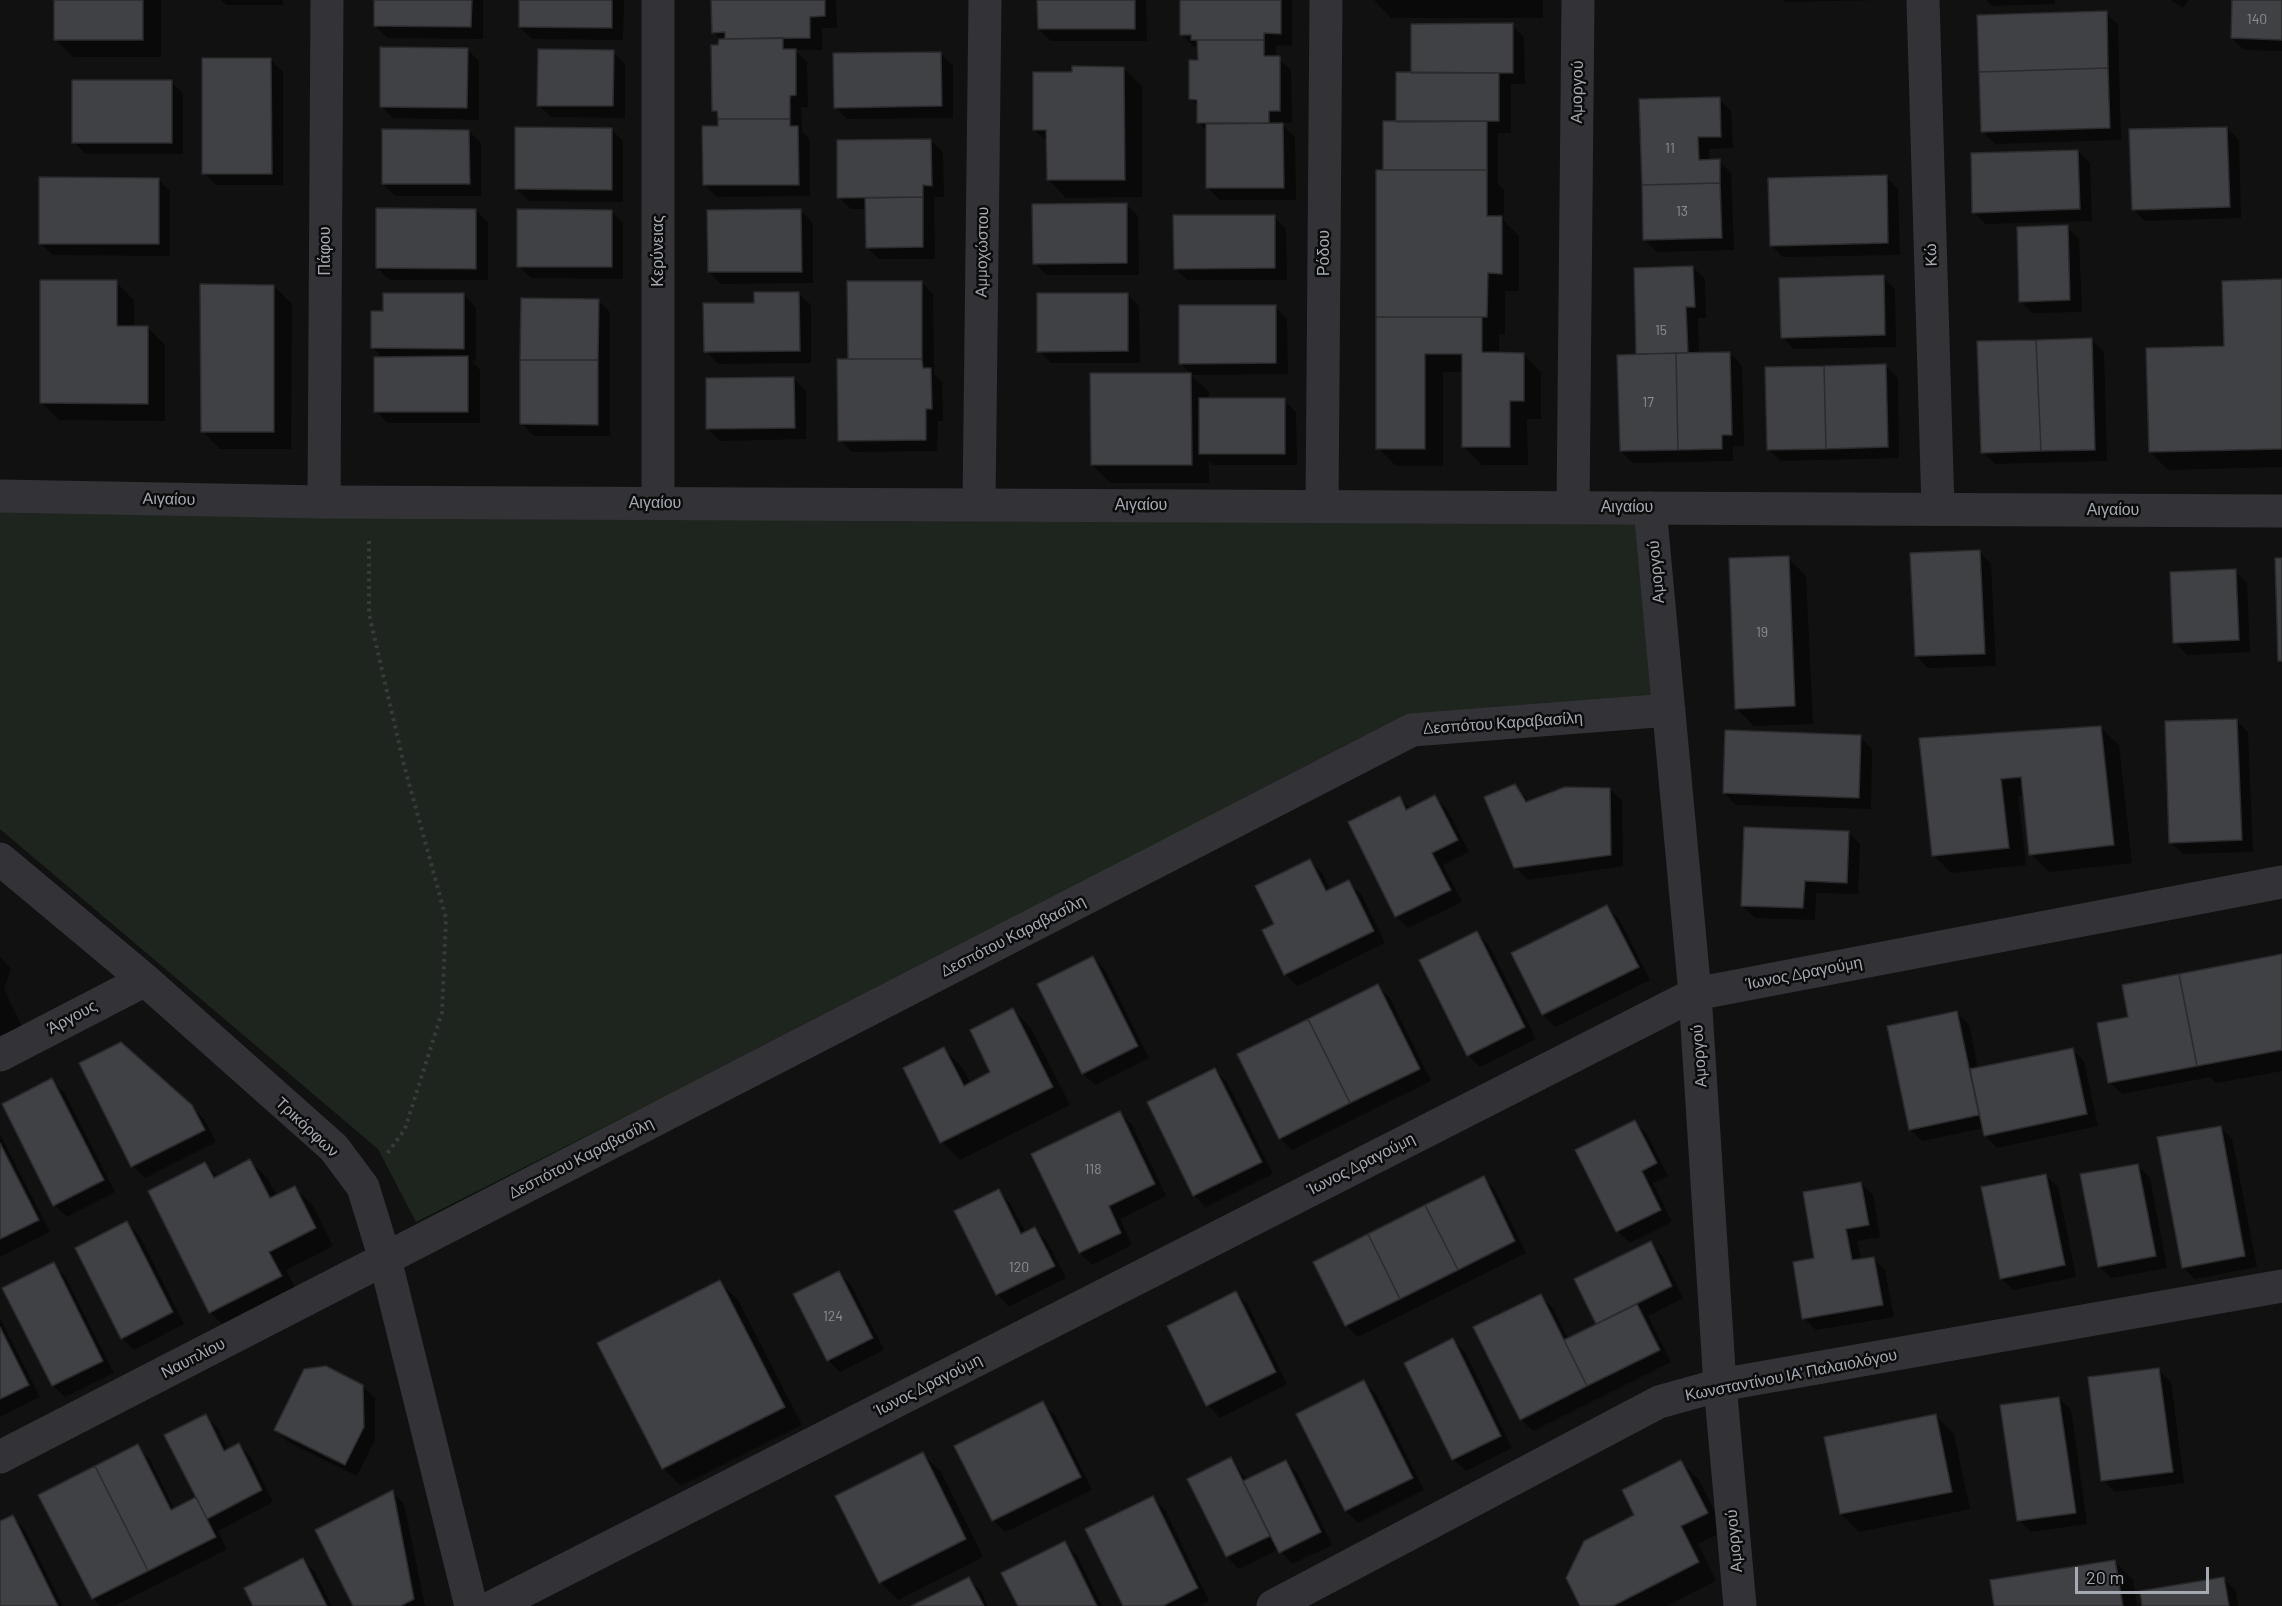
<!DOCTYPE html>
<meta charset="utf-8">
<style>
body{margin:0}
#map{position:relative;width:2282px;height:1606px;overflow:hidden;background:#111112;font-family:Barlow,sans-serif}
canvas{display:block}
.scale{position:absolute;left:2075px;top:1567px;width:134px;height:27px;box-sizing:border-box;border:3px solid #a4a9b2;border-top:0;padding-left:8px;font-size:18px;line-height:21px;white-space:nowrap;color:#a4a9b2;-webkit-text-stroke:4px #0c0c0d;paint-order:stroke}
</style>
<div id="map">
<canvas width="2282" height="1606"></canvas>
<div class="scale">20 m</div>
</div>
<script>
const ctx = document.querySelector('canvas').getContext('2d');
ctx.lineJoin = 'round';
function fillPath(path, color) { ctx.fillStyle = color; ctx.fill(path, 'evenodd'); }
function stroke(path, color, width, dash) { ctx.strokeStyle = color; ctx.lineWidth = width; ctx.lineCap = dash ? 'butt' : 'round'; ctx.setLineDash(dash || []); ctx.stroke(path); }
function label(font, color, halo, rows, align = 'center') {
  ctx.font = font + ' Barlow,sans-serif'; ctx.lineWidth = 5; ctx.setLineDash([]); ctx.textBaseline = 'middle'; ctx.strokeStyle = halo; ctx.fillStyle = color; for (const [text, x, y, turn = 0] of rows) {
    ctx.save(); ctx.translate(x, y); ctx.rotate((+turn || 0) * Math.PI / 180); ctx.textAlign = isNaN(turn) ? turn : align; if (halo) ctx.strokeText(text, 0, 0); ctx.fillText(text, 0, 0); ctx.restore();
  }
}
const green = new Path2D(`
 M0 511 1647 521 1654 697 1407 721 416 1222 378 1149 0 829Z`);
const shadow = new Path2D(`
 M55 0H161V57H73L55 39Z
 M221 0H283V5H227Z
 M375 0H483V39L388 38 375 26Z
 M520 0H624L623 40 532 39 520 27Z
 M713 0H836L837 28H822V50H795L807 62 808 107H801L802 131 810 140V196L717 197 705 185 719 127V116L713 110 720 39 713 32Z
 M1039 0H1146L1147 41H1051L1039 29Z
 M1181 0H1292V46L1276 45V57L1291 70 1292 123H1280L1295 137 1296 200H1220L1208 188V132L1199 123 1198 106 1191 99 1199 61V46L1194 47 1182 34Z
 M1374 0H1543V18H1391Z
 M1783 0H1878L1785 2Z
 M1986 0H2055V4L1992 6Z
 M2170 0H2188L2183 8Z
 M2234 0H2282V51L2244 50 2232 38Z
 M2106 13 2118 25 2121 140 1995 144 1983 132Z
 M1512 25 1524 37 1525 84H1511V133H1498V184L1504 190V221L1519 236V291H1505V334H1499V354H1523L1541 372V419H1527L1528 465H1482L1464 447 1463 372H1443V466H1396L1378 448 1387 172 1398 123 1413 74Z
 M467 49 479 61V120L393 118 381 106Z
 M613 52 625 64V118L551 117 539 105Z
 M941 54 953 66V118L847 119 835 107Z
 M271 60 283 72V185H216L204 173Z
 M1123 68 1142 86V197L1066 198 1048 179V143L1035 130 1073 73Z
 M171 81 183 94V154H86L74 142Z
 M1719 99 1731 111 1733 148 1709 149 1710 161H1719L1731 173 1734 250 1657 252 1645 240 1641 101Z
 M2227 128 2239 140 2241 218 2145 221 2133 209Z
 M611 129 623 141V202L529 201 517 189Z
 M469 131 481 143V196H395L383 184Z
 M931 140 943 153 944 197H934L935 259H879L867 247V209H851L839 197Z
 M2078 151 2090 163 2092 221 1986 224 1974 212Z
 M1886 177 1898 189 1900 255 1783 257 1771 245Z
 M158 179 170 191V256L53 255 40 243Z
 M1126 204 1138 216 1139 275H1047L1034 263Z
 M475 210 488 222V280H390L377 268Z
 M611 211 623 223V279L531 278 519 266Z
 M801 211 813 223V283L721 284 709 272Z
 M1274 217 1286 229 1287 280H1187L1175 268Z
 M2067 227 2079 239 2082 312 2033 313 2020 301Z
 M1693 267 1705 279 1706 318H1698L1699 354 1730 353 1742 366 1744 446H1733V461L1633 463 1621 451 1638 356 1636 269Z
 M1883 277 1895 289 1896 347 1794 349 1782 337Z
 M2282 281V467L2168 470 2150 452 2225 347Z
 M116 282 134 300V327H147L165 345V421L59 420 41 402Z
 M921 282 933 294 934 374 942 382 943 421H938L937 451 852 452 840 440 849 361Z
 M274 286 292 304 291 449H220L202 431Z
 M798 293 811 305V363L718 364 706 351 755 304Z
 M1127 294 1139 306 1140 363H1051L1039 351Z
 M464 295 476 307V361L471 360 480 370V423H388L376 411 383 358 372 347 384 312Z
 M598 300 610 312V436H534L522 424Z
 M1275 306 1287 319 1288 374 1191 375 1209 392V400H1284L1296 412 1297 465H1213L1209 461V483H1111L1092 465V374H1191L1180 363Z
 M2091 340 2104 352 2107 461 1995 464 1982 452Z
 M1885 366 1898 378 1899 458 1781 461 1768 449Z
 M794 379 806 391V439L720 441 708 429Z
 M1979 551 1991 564 1996 666 1928 668 1916 656Z
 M1788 558 1806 576 1813 724 1754 726 1736 708Z
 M2235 571 2247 583 2250 652 2187 655 2175 642Z
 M2236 720 2248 732 2253 852 2183 854 2171 842Z
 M2100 727 2119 745 2132 863 2049 872 2031 854 2025 796H2018L2026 865 1951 873 1933 855 1920 740Z
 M1860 737 1872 749 1871 809 1736 805 1724 793Z
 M1514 785 1530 802 1610 789 1622 801 1623 866 1528 880 1516 867Z
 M1435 797 1447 809 1469 852 1443 865 1462 902 1408 928 1396 916 1400 798 1411 809Z
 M1848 832 1860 844 1858 894 1816 893 1815 920 1755 918 1743 906Z
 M1310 861 1322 873 1331 891 1348 882 1361 894 1385 943 1297 986 1285 974 1276 925Z
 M1607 907 1619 919 1650 980 1555 1027 1543 1015 1513 954Z
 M1477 933 1489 945 1536 1039 1480 1067 1468 1055Z
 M2282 956V1071L2216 1083 2210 1077 2122 1094 2110 1082 2130 1019Z
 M0 957 11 969 4 989 23 1028 0 1035Z
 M1093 957 1105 970 1149 1058 1095 1085 1083 1073Z
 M1377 986 1390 998 1431 1081 1292 1150 1280 1138Z
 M1013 1010 1031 1028 1070 1105 960 1160 942 1142 944 1049 962 1067 971 1084 992 1073Z
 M1957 1013 1969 1025 1978 1069 2072 1049 2084 1061 2098 1126 1997 1148 1985 1135 1984 1128 1922 1141 1910 1129Z
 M81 1064 191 1106 204 1119 216 1142 145 1178 133 1166Z
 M1215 1070 1227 1082 1273 1174 1206 1207 1194 1195Z
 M52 1080 64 1092 115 1192 67 1217 55 1205 4 1105Z
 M1120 1113 1132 1125 1166 1196 1120 1219 1132 1245 1092 1265 1080 1253 1033 1155Z
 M1635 1122 1647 1134 1668 1176 1653 1183 1672 1222 1630 1243 1617 1231Z
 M2220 1127 2232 1139 2257 1267 2195 1279 2183 1267Z
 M0 1134 50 1232 0 1257Z
 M250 1161 268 1179 277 1196 295 1188 313 1206 333 1246 286 1270 299 1295 229 1331 211 1313 150 1192 205 1164 219 1177Z
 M2138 1166 2150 1178 2167 1268 2111 1278 2099 1266Z
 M2045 1175 2058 1187 2076 1277 2013 1290 2001 1278Z
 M1483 1178 1495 1190 1526 1253 1358 1337 1346 1325Z
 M1861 1183 1873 1195 1880 1237 1857 1241 1861 1260 1873 1258 1885 1270 1894 1317 1816 1330 1804 1318 1816 1259Z
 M998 1191 1010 1203 1026 1233 1035 1229 1047 1241 1066 1278 1009 1307 997 1294 956 1212Z
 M127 1223 139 1235 184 1324 134 1350 122 1338Z
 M1650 1243 1662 1255 1683 1298 1648 1316 1671 1362 1533 1431 1521 1419 1540 1295 1553 1308 1568 1339 1598 1325 1576 1280Z
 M53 1264 65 1276 114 1373 65 1397 53 1385Z
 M839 1273 851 1285 884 1350 840 1372 828 1360Z
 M720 1282 738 1300 802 1425 681 1486 663 1468Z
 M1236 1293 1248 1305 1287 1384 1220 1418 1208 1405 1169 1327Z
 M0 1318 40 1397 0 1417Z
 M1453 1340 1465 1352 1512 1448 1466 1471 1453 1459 1406 1363Z
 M2159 1370 2171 1382 2184 1483 2115 1492 2103 1480Z
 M1364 1382 1376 1394 1424 1490 1358 1523 1346 1511 1298 1414Z
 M362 1386 375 1398V1439L357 1476 288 1442 276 1430Z
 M2059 1398 2071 1410 2087 1524 2031 1532 2019 1520Z
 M1042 1403 1055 1415 1092 1490 1005 1532 993 1520Z
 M205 1416 218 1428 228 1450 239 1445 251 1457 273 1502 218 1531 227 1549 114 1606H101L93 1599 40 1496 137 1446 149 1458 175 1510 198 1498Z
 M1936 1416 1954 1434 1970 1509 1859 1532 1841 1514Z
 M923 1454 941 1472 983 1557 898 1600 880 1582Z
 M1231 1459 1247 1480 1286 1461 1298 1474 1332 1545 1292 1564 1279 1549 1239 1569 1227 1557Z
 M1681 1462 1699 1480 1725 1531 1698 1544 1716 1581 1667 1606H1582L1636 1516Z
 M392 1492 404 1504 425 1606H355Z
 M1153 1498 1165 1510 1209 1601 1199 1606H1125Z
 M12 1517 24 1529 63 1606H0V1523Z
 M1065 1543 1077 1555 1102 1606H1020Z
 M303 1560 315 1572 332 1606H254Z
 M2115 1562 2133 1580 2137 1606H1995Z
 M969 1579 981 1591 988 1606H914Z
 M2224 1579 2236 1591 2238 1606H2143Z`);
const building = new Path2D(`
 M54 0H143V40H54Z
 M374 0H472L471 27 374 26Z
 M519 0H612V28L519 27Z
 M711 0H825V16L810 17V38L725 39V32L712 33Z
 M1037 0H1135V29H1038Z
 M1180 0H1281V34L1264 33V40H1191V35H1180Z
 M2232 0H2282V40L2231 38Z
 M2107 11 2108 68 1979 72 1977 15Z
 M1513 23V73H1411V24Z
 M783 38V49H796V95L790 96V119H718L717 111H712L711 45H718L719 39Z
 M1197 40H1264V56H1280V111H1269V123H1197V100L1189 99V60H1198Z
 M380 47 468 48 467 108 380 107Z
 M538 49 614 50 613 106H537Z
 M941 52 942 106 834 108 833 53Z
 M202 58H271L272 174H202Z
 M1072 66 1124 67 1125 180H1047L1046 130H1033V72H1072Z
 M2108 68 2110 128 1981 132 1979 72Z
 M1396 72 1499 73V121L1396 122Z
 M72 80H172V143H72Z
 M1720 97 1721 137H1698L1699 160 1720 159V183L1642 185 1639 99Z
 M718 119H790V126H798L799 185H703L702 126H718Z
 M1383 121H1487V170H1383Z
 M1283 123 1284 188H1206V124Z
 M515 127 612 128V190L515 189Z
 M2227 127 2230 207 2132 210 2129 129Z
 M382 129 469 130 470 184H382Z
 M931 139 932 186 923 185V197L837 198V140Z
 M2078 150 2080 209 1972 213 1971 153Z
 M1376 170H1487V216H1502V274L1488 273 1487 317H1376Z
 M1887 175 1888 243 1770 246 1768 178Z
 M39 177 159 178V244H39Z
 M1720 183 1722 238 1643 240 1642 185Z
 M923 197V247L866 248 865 198Z
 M1127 203V263L1033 264 1032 204Z
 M376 208 476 209V269L376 268Z
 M517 209 612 210V267H517Z
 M801 209 802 272H708L707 210Z
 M1173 215H1275V268L1174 269Z
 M2068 225 2070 300 2019 302 2017 227Z
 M1693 266 1695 307H1686L1688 353 1636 354 1634 268Z
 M1884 275 1885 335 1781 338 1779 278Z
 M2282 279V449L2149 452 2146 348 2224 346 2222 281Z
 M40 280H117V326H148V404L40 403Z
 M847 281H922V359H848Z
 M200 284 274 285V432H201Z
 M754 292H799L800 351 704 352 703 303H754Z
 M383 293H464V349L371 348V311H383Z
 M1037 293H1128V351L1037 352Z
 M521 298 599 299 598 360H520Z
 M1179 305H1276V363L1179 364Z
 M1376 317H1482V352L1524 353V401H1510V447H1462V354H1425V449H1376Z
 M2092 338 2095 450 2041 451 2036 340Z
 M2036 340 2041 451 1981 453 1977 341Z
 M1730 352 1732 435H1722V449L1678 450 1676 353Z
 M1676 353 1678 450 1620 451 1617 355Z
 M468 356V412H374V357Z
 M837 359H922L923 368H931L932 409H926V440L838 441Z
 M520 360H598V425L520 424Z
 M1886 364 1888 447 1826 449 1824 366Z
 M1824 366 1826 449 1767 450 1765 367Z
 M1090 373H1191L1192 465H1091Z
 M794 377 795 428 706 429V378Z
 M1199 398H1285V454H1199Z
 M1980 550 1985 654 1915 656 1910 553Z
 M1789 556 1795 706 1735 709 1729 558Z
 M2275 558H2282V661H2278Z
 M2236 569 2239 640 2173 643 2170 572Z
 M2237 719 2242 840 2169 843 2165 721Z
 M2101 726 2114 845 2029 855 2021 777 2001 779 2009 848 1932 856 1919 738Z
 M1725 730 1861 735 1859 798 1723 793Z
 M1515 784 1526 802 1565 787 1610 788 1611 855 1514 868 1484 797Z
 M1435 795 1458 840 1432 853 1451 890 1395 917 1348 822 1400 796 1406 810Z
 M1744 827 1849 831 1847 883 1805 881 1803 908 1741 906Z
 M1310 859 1326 891 1349 880 1374 931 1284 975 1262 930 1274 924 1255 886Z
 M1607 905 1639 967 1542 1015 1511 953Z
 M1477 931 1525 1027 1467 1056 1419 960Z
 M2282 954V1050L2197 1066 2179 974Z
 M1093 956 1138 1046 1082 1074 1037 984Z
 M2179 974 2197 1066 2108 1083 2097 1023 2128 1017 2122 985Z
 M1378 984 1420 1069 1350 1103 1308 1019Z
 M1013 1008 1053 1087 940 1143 903 1068 944 1047 964 1086 990 1072 970 1030Z
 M1957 1011 1979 1115 1909 1130 1887 1026Z
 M1308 1019 1350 1103 1279 1139 1237 1054Z
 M121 1042 192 1105 205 1130 131 1167 79 1063Z
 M2073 1048 2087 1114 1984 1136 1970 1069Z
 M1215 1068 1262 1162 1193 1196 1147 1102Z
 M52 1078 104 1180 53 1206 2 1104Z
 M1120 1111 1155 1184 1109 1206 1121 1233 1079 1253 1031 1154Z
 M1635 1120 1657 1163 1642 1171 1661 1210 1616 1232 1575 1150Z
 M2221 1126 2245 1256 2182 1268 2157 1137Z
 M0 1143 39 1220 0 1239Z
 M250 1159 270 1198 295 1186 316 1228 269 1252 282 1276 209 1313 148 1191 205 1162 214 1178Z
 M2138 1164 2156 1256 2098 1267 2080 1174Z
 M2046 1174 2065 1265 2000 1279 1981 1187Z
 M1484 1176 1515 1241 1458 1270 1425 1205Z
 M1861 1182 1869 1225 1846 1229 1852 1260 1874 1257 1883 1305 1802 1319 1793 1262 1814 1258 1803 1192Z
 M999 1189 1021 1234 1035 1227 1055 1266 996 1295 954 1211Z
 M1425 1205 1458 1270 1400 1299 1368 1234Z
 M127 1221 173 1312 121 1339 75 1248Z
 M1368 1234 1400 1299 1345 1326 1313 1262Z
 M1651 1241 1672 1286 1596 1324 1574 1279Z
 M54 1262 103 1361 52 1386 2 1288Z
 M839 1271 873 1338 827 1361 793 1294Z
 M720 1280 785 1407 662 1469 597 1343Z
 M1236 1291 1276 1372 1206 1406 1167 1326Z
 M1541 1294 1587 1386 1520 1420 1473 1327Z
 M1637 1304 1660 1350 1587 1386 1564 1340Z
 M0 1327 29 1385 0 1399Z
 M1453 1338 1501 1436 1452 1460 1404 1363Z
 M326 1366 363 1385 364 1427 345 1465 274 1430 304 1369Z
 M2159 1368 2173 1472 2101 1481 2088 1377Z
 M1364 1380 1413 1478 1345 1511 1296 1414Z
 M2059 1397 2076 1513 2017 1521 2000 1405Z
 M1043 1401 1081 1477 992 1521 954 1446Z
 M206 1414 224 1451 239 1443 262 1490 207 1519 164 1435Z
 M1936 1414 1952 1492 1840 1514 1824 1437Z
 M138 1444 171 1510 196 1497 216 1537 148 1571 95 1466Z
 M923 1452 966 1539 879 1583 835 1496Z
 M1231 1457 1270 1536 1226 1557 1187 1479Z
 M1286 1460 1321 1532 1279 1553 1243 1481Z
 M1681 1460 1708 1513 1681 1526 1699 1562 1613 1606H1580L1566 1578 1584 1541 1634 1515 1622 1490Z
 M95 1466 148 1571 92 1599 38 1495Z
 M393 1490 414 1599 401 1606H353L315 1530Z
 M1153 1496 1198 1588 1163 1606H1123L1085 1529Z
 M13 1515 58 1606H0V1521Z
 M1065 1541 1097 1606H1018L1001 1573Z
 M303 1558 327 1606H253L244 1588Z
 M2115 1560 2123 1606H1994L1990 1580Z
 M969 1577 984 1606H911Z
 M2224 1577 2229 1606H2142L2140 1591Z`);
const path = new Path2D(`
 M369 541V614L404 765 446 918 442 1012 405 1129 387 1154`);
const minor = new Path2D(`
 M658 0V503
 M1923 0 1938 509
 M324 502 327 0
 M979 504 985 0
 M1322 506 1326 0
 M1573 507 1578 0
 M1650 508 1695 994 1720 1385 1740 1606
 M0 859 145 980 334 1148 363 1187 385 1259 471 1606
 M0 1055 145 980
 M0 1457 1412 730 1669 710
 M494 1606 1695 994 2282 882
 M1273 1606 1659 1402 1720 1385 2282 1286`);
const tertiary = new Path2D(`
 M0 496 324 502 2282 511`);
const numberNames = [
 ["140",2257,19],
 ["11",1670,148],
 ["13",1682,211],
 ["15",1661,330],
 ["17",1648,402],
 ["19",1762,632],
 ["118",1093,1169],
 ["120",1019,1267],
 ["124",833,1316]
];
const streetNames = [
 ["Αμοργού",1577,92,-89],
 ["Πάφου",325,251,-90],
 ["Κερύνειας",658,251,-90],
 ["Αμμοχώστου",982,252,-89],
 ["Ρόδου",1324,253,-90],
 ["Κώ",1931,255,-92],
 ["Αιγαίου",169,499,1],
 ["Αιγαίου",655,503],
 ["Αιγαίου",1141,505],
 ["Αιγαίου",1627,507],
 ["Αιγαίου",2113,510],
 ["Αμοργού",1656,572,-95],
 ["Δεσπότου Καραβασίλη",1503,723,-4],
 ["Δεσπότου Καραβασίλη",1013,936,-27],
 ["Ίωνος Δραγούμη",1804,973,-11],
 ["Άργους",72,1017,-28],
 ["Αμοργού",1699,1056,-94],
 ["Τρικόρφων",307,1127,43],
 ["Δεσπότου Καραβασίλη",581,1158,-27],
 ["Ίωνος Δραγούμη",1361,1164,-27],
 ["Ναυπλίου",193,1358,-27],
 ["Κωνσταντίνου ΙΑ' Παλαιολόγου",1791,1375,-11],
 ["Ίωνος Δραγούμη",928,1385,-27],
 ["Αμοργού",1734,1541,-95]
];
fillPath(green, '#1e251e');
fillPath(shadow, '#0007');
fillPath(building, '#404145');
stroke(building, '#2b2b2e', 1.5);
stroke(path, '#393a3e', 4, [3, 4.5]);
stroke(minor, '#333337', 33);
stroke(tertiary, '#333337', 33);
label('14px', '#8b8f97', null, numberNames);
label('16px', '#a4a9b2', '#0c0c0d', streetNames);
</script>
